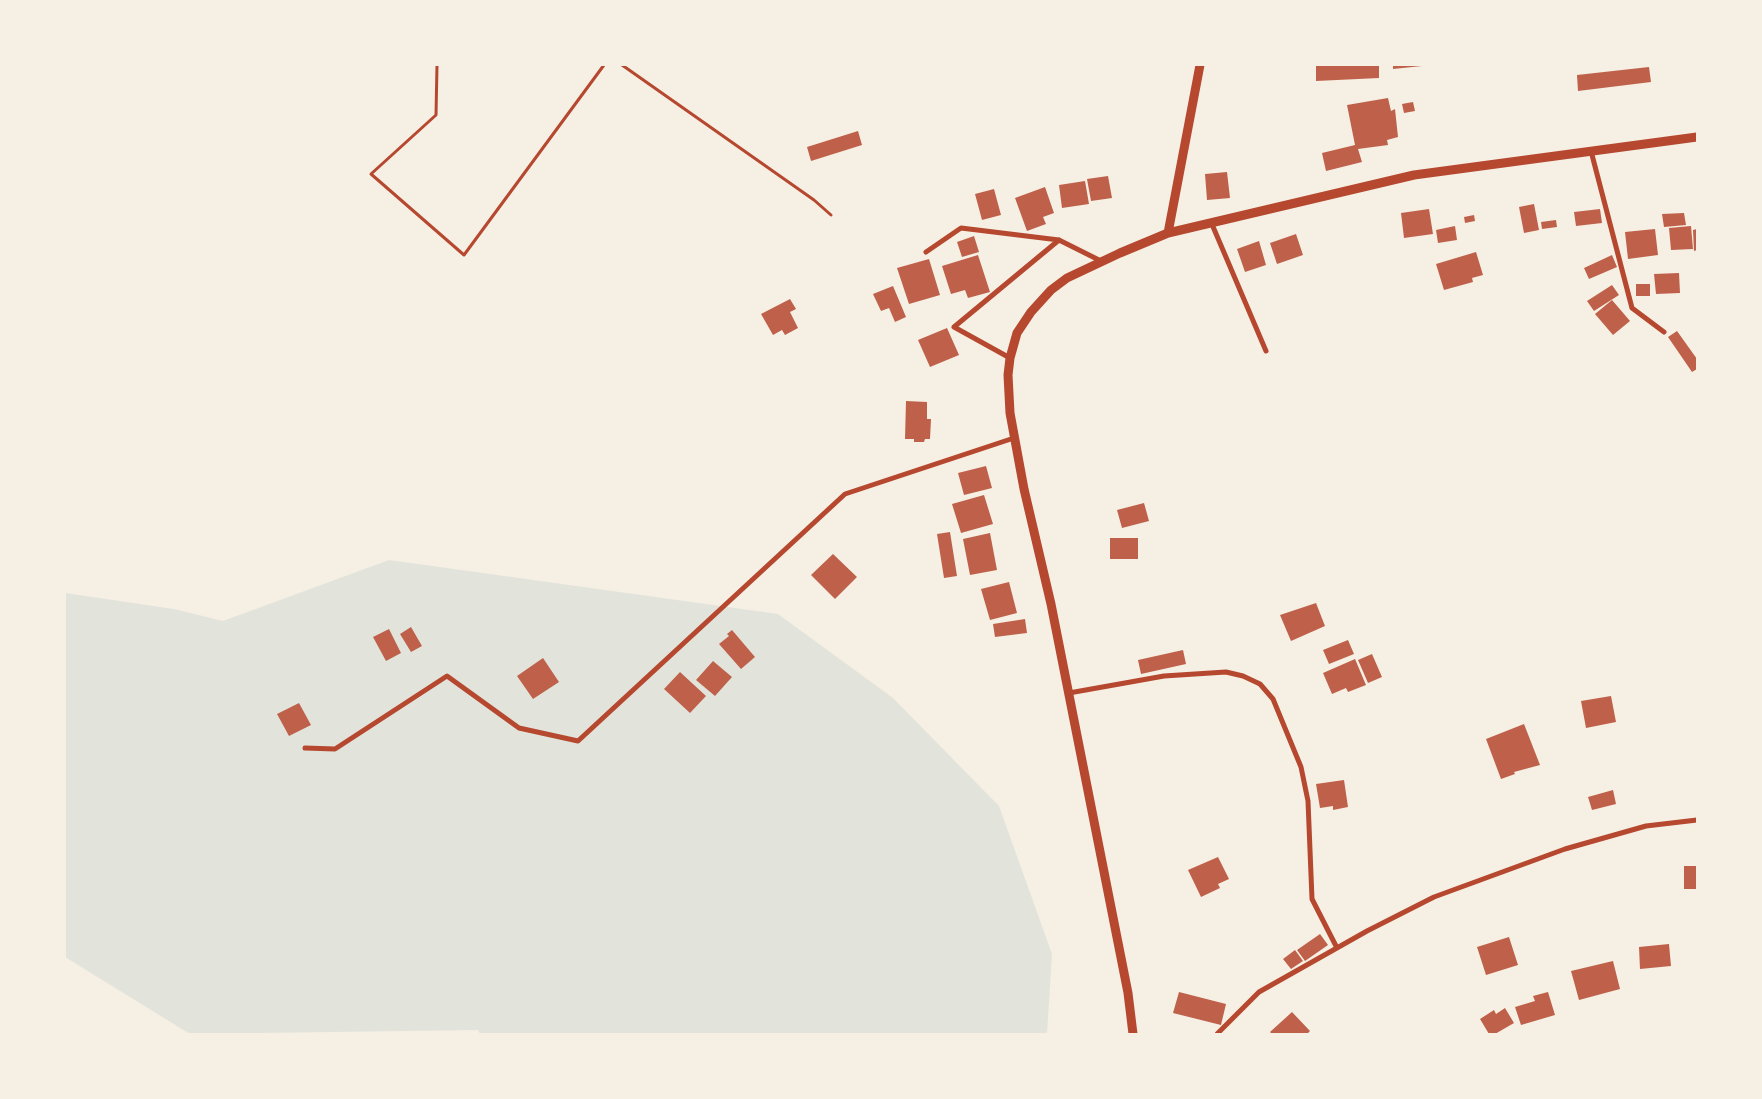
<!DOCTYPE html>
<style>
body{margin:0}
#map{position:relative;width:1762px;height:1099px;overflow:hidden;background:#f6efe4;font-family:"Sofia Sans Condensed",sans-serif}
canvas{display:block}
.frame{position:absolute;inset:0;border:66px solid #f6efe4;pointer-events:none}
</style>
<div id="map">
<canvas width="1762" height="1099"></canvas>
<div class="frame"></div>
</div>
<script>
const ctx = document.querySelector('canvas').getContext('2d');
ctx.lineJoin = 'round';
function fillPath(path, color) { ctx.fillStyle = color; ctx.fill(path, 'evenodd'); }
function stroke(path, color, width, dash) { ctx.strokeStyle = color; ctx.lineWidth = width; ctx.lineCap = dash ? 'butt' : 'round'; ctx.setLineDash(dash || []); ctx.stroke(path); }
const green = new Path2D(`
 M389 560 778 614 893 698 999 806 1052 954 1047 1034H480L478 1030 190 1034 65 957V593L174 609 223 621Z`);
const building = new Path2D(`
 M1379 65V78L1316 81V66Z
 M1393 65H1422V66L1393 69Z
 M1649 67 1651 82 1578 91 1577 75Z
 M1388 98 1391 111 1395 109 1398 137 1387 140 1388 145 1358 149 1362 162 1326 171 1322 153 1355 145 1347 105Z
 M1413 102 1415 111 1404 113 1402 104Z
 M858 131 862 145 811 161 807 147Z
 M1227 172 1230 198 1207 200 1205 174Z
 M1108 176 1112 198 1091 201 1087 179Z
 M1085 181 1089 204 1062 208 1059 185Z
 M1045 187 1054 213 1043 217 1046 224 1027 231 1015 198Z
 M994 189 1001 215 982 220 975 194Z
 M1534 204 1539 230 1524 233 1519 207Z
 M1429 209 1433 234 1404 238 1401 213Z
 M1600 209 1602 223 1576 226 1574 212Z
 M1684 213 1686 225 1664 227 1662 214Z
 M1474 215 1475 221 1465 223 1464 217Z
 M1556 220 1557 227 1542 229 1541 222Z
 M1455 226 1457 240 1438 243 1436 230Z
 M1691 226 1693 249 1671 250 1669 228Z
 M1655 229 1658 255 1628 259 1625 232Z
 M1697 229V250L1694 251 1693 230Z
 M1296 234 1303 255 1277 264 1270 243Z
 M974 236 979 252 962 257 957 242Z
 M1259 241 1266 265 1245 272 1237 249Z
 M1476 252 1483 275 1472 278 1473 282 1444 290 1436 264Z
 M978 255 990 292 968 298 965 290 951 294 942 266Z
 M1612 255 1617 267 1589 279 1584 268Z
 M929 259 940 295 909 304 897 268Z
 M1679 273 1680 293 1656 294 1654 274Z
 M1636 284H1650V296H1636Z
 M1612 285 1619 295 1594 311 1587 301Z
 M893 286 906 317 895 322 889 308 881 311 873 294Z
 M790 299 796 309 790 312 798 328 785 335 782 330 773 335 761 314Z
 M1612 300 1630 321 1613 335 1595 314Z
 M947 328 959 355 930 367 918 340Z
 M1677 331 1697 359V369L1692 372 1668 337Z
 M906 401 927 402V419H931L930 439H925L924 442H914V439H905Z
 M986 466 992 488 964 495 958 473Z
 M984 495 993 524 961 533 952 504Z
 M1144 503 1149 521 1122 528 1117 510Z
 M950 532 957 576 944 578 937 534Z
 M990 533 997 570 970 575 963 539Z
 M1110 538H1138V559H1110Z
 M833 554 857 577 835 599 811 575Z
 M1009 582 1017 613 990 620 981 589Z
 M1316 603 1325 626 1291 641 1280 615Z
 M1025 619 1027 633 995 637 993 624Z
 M411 627 422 646 411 652 400 634Z
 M389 629 401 653 386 661 373 637Z
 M732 630 755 657 741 669 719 644 729 636 727 634Z
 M1348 640 1354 654 1329 664 1323 650Z
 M1183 650 1186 664 1141 674 1138 660Z
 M1372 654 1382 677 1368 683 1358 660Z
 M543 658 559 682 533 699 517 676Z
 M1355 659 1366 685 1348 692 1346 688 1332 694 1323 673Z
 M713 661 732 677 715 696 696 680Z
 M680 672 706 696 690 713 664 689Z
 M1611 696 1616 722 1586 728 1581 701Z
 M299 703 311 725 289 736 277 714Z
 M1524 724 1540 765 1514 772 1515 774 1501 779 1486 739Z
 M1344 780 1348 807 1333 810V806L1320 808 1316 784Z
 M1613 790 1616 804 1592 810 1588 797Z
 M1218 857 1229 879 1218 884 1220 888 1201 897 1188 870Z
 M1684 866H1697V889H1684Z
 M1320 934 1328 945 1305 961 1297 950Z
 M1509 937 1518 965 1486 975 1477 947Z
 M1669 944 1671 966 1640 969 1639 947Z
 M1295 950 1303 961 1291 969 1283 959Z
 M1613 961 1620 989 1579 1000 1571 971Z
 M1179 992 1226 1004 1221 1025 1173 1013Z
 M1548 992 1555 1015 1521 1025 1515 1007 1535 1001 1533 996Z
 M1505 1008 1514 1023 1495 1034H1489L1480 1019 1494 1010 1496 1014Z
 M1292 1012 1310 1031 1307 1034H1272L1270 1032Z`);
const path = new Path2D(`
 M437 65 436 115 371 174 464 255 604 65
 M622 65 814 200 831 215`);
const minor = new Path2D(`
 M1591 151 1632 308 1664 332
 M1211 222 1266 351
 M926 252 961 228 1059 240 1101 261
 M1010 358 954 327 1059 240
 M1069 693 1164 676 1226 672 1243 676 1260 684 1273 699 1301 767 1308 801 1312 899 1337 948
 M305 748 335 749 447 676 519 728 578 741 845 494 1014 438
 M1217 1034 1259 992 1367 931 1434 897 1565 849 1646 826 1697 820`);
const tertiary = new Path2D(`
 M1168 233 1200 65
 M1133 1034 1128 993 1051 604 1024 489 1010 413 1008 375 1010 358 1017 333 1031 312 1051 290 1067 278 1120 253 1168 233 1414 175 1697 137`);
fillPath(green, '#e2e4dc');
fillPath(building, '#bf614a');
stroke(path, '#b5482f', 3);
stroke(minor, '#b5482f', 5);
stroke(tertiary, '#b5482f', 9);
</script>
